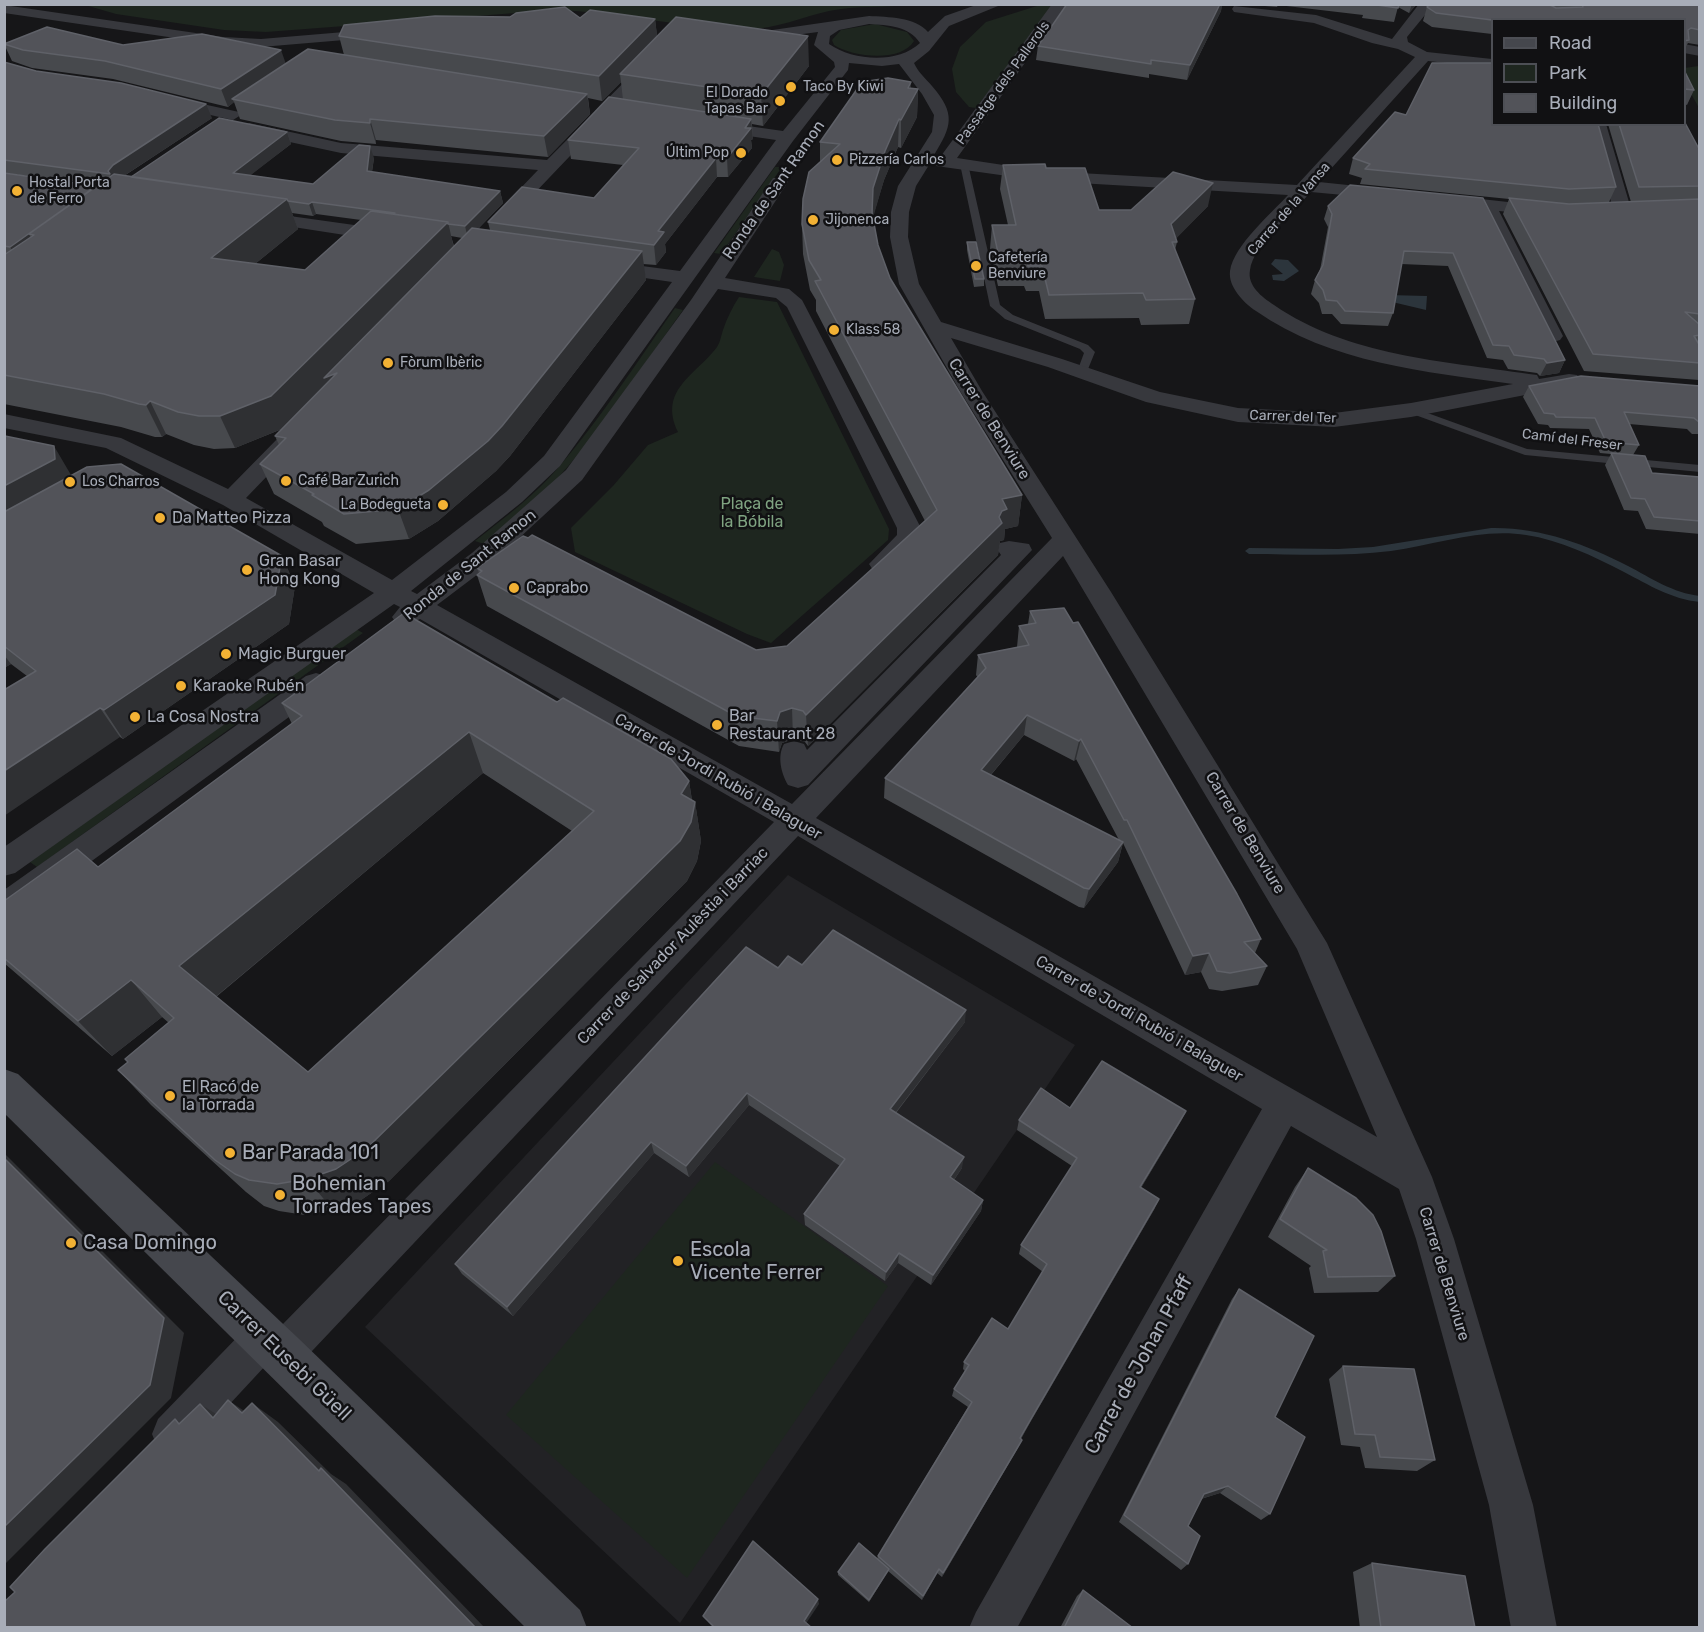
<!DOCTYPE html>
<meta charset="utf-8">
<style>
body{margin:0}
#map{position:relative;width:1704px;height:1632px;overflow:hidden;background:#161618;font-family:Rubik,sans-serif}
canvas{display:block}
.frame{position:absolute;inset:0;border:6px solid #a8adb8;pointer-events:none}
.legend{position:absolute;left:1491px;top:18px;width:195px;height:108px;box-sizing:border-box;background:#111113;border:2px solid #4d4f55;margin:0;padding:8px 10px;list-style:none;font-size:18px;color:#a8adb8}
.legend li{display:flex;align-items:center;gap:12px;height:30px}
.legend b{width:30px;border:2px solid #4d4f55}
</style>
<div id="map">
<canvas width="1704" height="1632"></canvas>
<div class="frame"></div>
<ul class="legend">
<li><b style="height:8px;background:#45474d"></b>Road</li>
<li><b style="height:16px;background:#1e261f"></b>Park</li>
<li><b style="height:16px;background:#525359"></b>Building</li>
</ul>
</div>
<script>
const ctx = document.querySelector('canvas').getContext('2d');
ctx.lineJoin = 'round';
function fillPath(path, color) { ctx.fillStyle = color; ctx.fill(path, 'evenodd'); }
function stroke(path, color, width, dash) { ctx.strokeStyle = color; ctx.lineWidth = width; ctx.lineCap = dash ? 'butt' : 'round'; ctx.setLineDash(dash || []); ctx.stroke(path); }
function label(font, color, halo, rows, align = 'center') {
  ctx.font = font + ' Rubik,sans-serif'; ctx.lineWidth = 5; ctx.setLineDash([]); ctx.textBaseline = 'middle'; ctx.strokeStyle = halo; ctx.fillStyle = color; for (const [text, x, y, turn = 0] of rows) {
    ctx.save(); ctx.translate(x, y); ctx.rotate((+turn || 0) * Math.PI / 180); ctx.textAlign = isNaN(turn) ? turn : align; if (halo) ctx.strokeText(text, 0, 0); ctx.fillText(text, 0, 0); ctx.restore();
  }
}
const built = new Path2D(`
 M788 875 1075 1045 680 1623 365 1327Z`);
const green = new Path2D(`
 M85 5H911C884 8 857 5 829 11 801 17 775 30 745 29 681 28 619 12 555 10L266 32 224 30 116 14Z
 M1040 5H1053L976 108 969 107 956 92 952 69 960 47 986 22Z
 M875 24 907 32 914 41C901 63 852 57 834 45L832 40 841 30Z
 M1699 66V108L1685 83 1684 68Z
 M775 167H782L721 254 714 253Z
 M772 249 779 252 784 265 780 281 754 277Z
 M739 297 777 302 889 529 888 540 771 643 747 634 575 552 571 528 613 486 648 445 678 432C658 390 695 376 717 347 720 343 721 336 723 330 727 318 732 308 739 297Z
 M675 308 683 310C634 378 588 452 527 510 513 522 498 533 484 544L475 541C504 518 534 496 558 468 601 418 637 362 675 308Z
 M356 629 363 633 37 867 30 862Z
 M715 1162 888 1286 687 1578 506 1415Z`);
const water = new Path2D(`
 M1275 259 1288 260 1299 271 1284 281 1273 280 1272 275 1283 274 1271 264Z
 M1388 295 1427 296 1426 310 1388 301Z`);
const stream = new Path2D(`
 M1491 528C1540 527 1585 544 1628 566 1651 578 1673 593 1700 596V602C1671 599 1649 585 1624 572 1593 556 1560 540 1526 535 1480 528 1436 545 1391 551 1344 557 1296 554 1249 554L1245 551 1249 548 1338 549 1373 547Z`);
const lane = new Path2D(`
 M964 161 968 164 1000 305 1013 315 1088 345 1095 352 1086 374 1082 375 1077 372 1084 353 1080 349 1005 319 990 306 960 164Z
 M1411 407 1527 449 1700 465V472L1525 455 1407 412 1405 410Z`);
const street = new Path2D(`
 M979 4H1003L949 26 929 51 914 63C918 72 926 79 932 86 956 114 952 126 934 155L941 156 1052 4H1067L957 158 1043 171 1297 185 1415 57 1398 49 1372 43 1314 23 1234 12 1232 9 1234 6 1316 15 1392 39 1419 4H1434L1407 37 1408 42 1427 52 1492 59V68L1428 61 1319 182 1386 189 1392 190 1395 194 1392 198 1386 199 1311 192C1295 210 1253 245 1250 270 1247 286 1262 297 1274 305 1348 356 1443 361 1529 374L1537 375 1539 379 1569 374 1577 375 1580 380 1577 385 1411 417 1334 427 1238 422 1146 402 1048 367 951 338 982 391 1111 592 1327 943 1432 1177 1454 1239 1533 1505 1557 1628H1511L1489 1505 1416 1239 1399 1189 1291 1126 1017 1628H969L976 1612 1262 1109 798 836 296 1368 282 1374 268 1368 266 1365 188 1449 173 1455 158 1449 152 1434 158 1419 251 1323 265 1317 279 1323 281 1326 774 822 420 619 405 626 396 623 392 617 400 607 394 604 15 873 4 876V847L374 593 223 505 106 448 4 428V414L121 438 228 489 282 434 290 432 298 434 301 439 298 444 246 498 392 580 506 492 544 456 672 282 597 271 594 267 597 263 604 261 680 271 776 140 707 130 705 126 707 122 713 121 783 131 835 67 834 62 814 45 818 32 750 41 745 40 743 37 745 34 869 16C888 17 915 17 928 32L945 16ZM869 24C888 25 909 26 920 43 898 64 853 61 829 44L830 36 839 30ZM849 63 882 66 899 64 922 94 934 115 932 132 898 186 891 212 890 237 899 284 960 391 1052 538 792 804 437 605 490 565 582 480 718 289 776 298 787 307 897 528V535L869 564 873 570 882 572 891 570 918 543 921 537V528L802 300 789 289 725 278 788 182 785 178H773L691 300 566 470 472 553 417 594 411 591 522 502 560 466 793 141 848 70ZM929 165 1043 181 1288 195C1271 214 1234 245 1230 271 1228 287 1244 303 1256 311 1330 363 1426 372 1513 384L1411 403 1334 413 1238 408 1160 392 1062 359 941 322 919 284 908 237 909 212 916 186ZM1063 556 1297 949 1377 1137 816 818Z
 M4 5 223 37 261 39 380 29 387 33 380 37 261 47 223 45 4 13Z
 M1684 44 1700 47V56L1684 53Z
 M649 60 654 62 657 65 654 68 507 222H495L492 218 538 170 341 153 243 132 241 128 249 123 341 143 547 160 644 62Z
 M171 97 239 112 241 115 233 120 165 105 163 102 165 99Z
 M1590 124H1606L1631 209 1628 213H1616L1613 209Z
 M1445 195 1553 207 1556 211 1553 215 1547 216 1499 211 1563 336 1560 340 1553 342 1546 340 1543 336 1480 209 1439 204 1436 200 1439 196Z
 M254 211 390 230 397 232 399 236 397 240 390 242 248 220 245 216 248 212Z
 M1009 541 1029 544 1032 550 808 785 798 788 788 785C781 773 777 756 784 744L794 741 804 744 807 750 1001 555 997 549 1000 543Z
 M316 673 326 676 330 683 326 690 15 917 4 921V890L306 676Z`);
const secondary = new Path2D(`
 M4 1069 18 1074 298 1338 580 1610 587 1628H526L4 1113Z`);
const wall = new Path2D(`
 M1067 4H1222L1221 11 1187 80 1149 74V78L1036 60 1038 46Z
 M1240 4H1417L1409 13 1398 7 1394 22 1362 18 1363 15 1278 5 1277 7Z
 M1430 4H1700V45L1688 43 1684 50V20H1492V34L1432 27 1423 21 1427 7Z
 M580 18 655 19 657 36 809 66 763 126 752 124 753 139 751 140 752 148 728 177H717L665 244 666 252 656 265 643 264 646 280 510 456 496 471 438 521 409 539 356 544 324 526 322 522 274 494 260 464 279 445 275 436 282 429 235 448 214 449 194 445 166 434 162 437H155L121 427 4 404V173L96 187 98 185 4 173V62L212 118 124 176 131 177 287 132 291 144 250 175 313 184 374 158 372 172 500 191 503 203 478 229 490 230 488 222 594 198 623 165 571 159 568 140 623 100 621 82 602 101 588 98 590 114 548 157 376 140V144L341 141 240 119 234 102 228 107 113 79 32 68 12 61 4 44 123 45 286 64 344 55 339 36ZM292 213 313 216 316 214 361 220 305 270 255 264 298 229ZM451 236 462 238 454 246Z
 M1684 70 1694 90 1687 105 1684 104Z
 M911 88 918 89 917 117 901 148 898 147 884 180 873 216 878 245 890 278 1022 495 1018 526 1005 529 1004 540 1000 541 998 555 808 746 805 742 793 739 782 743 779 752 739 746 487 606 477 575 479 573 477 568 756 650 787 646 925 521 816 311V300L810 290 803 254 802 224 820 162V142Z
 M1406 115 1616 187 1609 202H1631L1608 124H1684L1698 147 1700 148 1699 380 1584 371 1503 214 1509 199 1360 184 1362 178 1349 174 1353 158Z
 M1003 165 1046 168 1099 210H1131L1208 206 1176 238 1177 242 1175 250 1195 299 1189 324 1141 325 1139 318 1045 319 1039 291H1026L1024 286H998L990 249 992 225H1008L1000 189Z
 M1483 198 1565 360 1559 373 1540 376 1537 373 1508 369 1503 360 1487 358 1448 266 1401 264 1393 313 1388 326 1341 324 1332 314H1322L1319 303 1311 294 1315 280 1320 270 1328 227 1324 219 1328 206Z
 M967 242 984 279V286L974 287 967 250Z
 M1529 386H1700V434H1692L1687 429 1629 424 1639 445 1633 455 1652 473 1700 477V534L1646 529 1638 511 1624 510 1605 465 1611 454 1600 453 1589 429 1550 428 1548 425 1538 424 1523 397Z
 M5 436 72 476 282 556 295 586 289 624 123 739 27 676 11 664 4 668Z
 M1030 611 1261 939 1255 953 1267 966 1258 985 1222 991 1209 989 1201 972 1185 975 1123 843 1118 862 1084 908 1079 907 884 798 885 778 978 678 976 675 978 655 1017 647 1019 626 1028 624ZM1024 735 1074 761 1076 759 1119 840H1121L1122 842 991 775Z
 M404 613 689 781 692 800 695 802 701 841 697 861 687 881 389 1181 361 1200 333 1210 305 1215 279 1211 264 1206 246 1192 151 1105 118 1070 128 1062 169 1023 162 1017 112 1056 4 963V901L98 867 292 724 282 703ZM483 773 572 831 308 1072 216 997Z
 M802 965 965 1022 896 1113 962 1168 954 1180 983 1200 981 1211 931 1285 898 1263 885 1281 805 1225 804 1214 840 1166 749 1105 689 1177 654 1153 513 1316 462 1274 455 1264 778 968Z
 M1070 1108 1186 1111 1181 1121 1141 1188 1155 1208 1032 1419 1021 1439 1019 1446 942 1577 937 1573 922 1600 888 1571 869 1602 838 1575V1572L877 1559 878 1556 968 1407 952 1396 954 1389 965 1371 963 1369 964 1362 1008 1329 1043 1272 1019 1254 1021 1245 1072 1166 1017 1130 1019 1120Z
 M1308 1168 1395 1276 1378 1292 1314 1293 1309 1268 1311 1266 1268 1237 1295 1187Z
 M1239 1289 1275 1417 1270 1514 1261 1520 1220 1493 1201 1499 1188 1526V1564L1181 1570 1119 1522 1232 1299Z
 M1343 1366 1435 1460 1417 1471 1365 1468 1360 1447 1341 1445 1329 1379Z
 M1372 1563 1475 1628H1360L1353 1572Z
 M1083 1590 1133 1628H1060L1077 1596Z`);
const shadedWall = new Path2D(`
 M1220 4H1222L1221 11 1187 80 1190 65Z
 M1412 4H1417L1409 13Z
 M655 19 658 43 620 74 621 82 602 101 599 76Z
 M808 36 809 66 763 126 761 95Z
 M281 50 287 67 232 99 234 102 228 107 221 89Z
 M911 82V103L918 89 917 117 901 148V120L908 88Z
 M587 94 590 114 548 157 544 136Z
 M206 104 212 118 119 179 115 185 108 171 113 165Z
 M370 119 376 140V144L370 123Z
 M751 119 753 139 751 140 752 148 728 177 727 158 745 128Z
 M899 119 898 147 884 180 873 218V188L885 151Z
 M287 132 291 144 238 185 233 173Z
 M370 146 374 158 370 183 367 171Z
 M716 158 717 177 665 244 666 252 656 265 654 245 658 231Z
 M1213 183 1208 206 1166 249 1171 224Z
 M96 186 34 235 29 234 36 248 18 261 10 247Z
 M500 191 503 203 468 239 465 226Z
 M287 199 298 229 224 289 211 258Z
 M312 202 316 214 313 216 309 204Z
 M448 222 455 253 284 428 235 448 220 416Z
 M642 251 646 280 510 456 496 471 438 521 409 539 398 509Z
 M1565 360 1559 373 1540 376 1547 363Z
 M150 401 166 434 162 437 146 405Z
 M54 446 71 475 72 489 4 525V486Z
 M1022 495 1018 526 1005 529 1004 540 1000 541 998 555 808 746 806 715 1002 499Z
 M282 556 295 586 289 624 123 739 104 710Z
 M4 655 11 664 4 668Z
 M100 708 120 737 4 816V771Z
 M792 708 793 739 782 743 779 752 777 721 780 712Z
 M1027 715 1024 735 978 790 981 770Z
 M469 732 483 773 208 1003 179 966Z
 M1081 739 1076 759 1074 761 1079 741Z
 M689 781 693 808 695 802 701 841 697 861 687 881 389 1181 361 1200 333 1210 307 1179 681 794Z
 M1123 842 1118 862 1084 908 1089 889Z
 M1209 953 1201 972 1185 975 1193 956Z
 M131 980 162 1017 112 1056 78 1021Z
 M966 1010 965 1022 889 1121 890 1109Z
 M747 1093 749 1105 689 1177 686 1166Z
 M1186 1111 1181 1121 1136 1196 1140 1187Z
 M651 1142 654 1153 513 1316 507 1307Z
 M4 1153 184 1333 171 1398 4 1565Z
 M964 1157 962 1168 948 1188 950 1177Z
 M1159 1199 1155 1208 1017 1445 1035 1412Z
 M983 1200 981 1211 931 1285 933 1275Z
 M899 1253 898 1263 885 1281 886 1272Z
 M228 1400 256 1419 242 1413Z
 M252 1403 278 1422 331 1474 346 1484 485 1628H476Z
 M200 1404 229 1422 213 1418Z
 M1022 1440 1019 1446 942 1577 943 1573Z
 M1228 1486 1220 1493 1197 1500 1204 1494Z
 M889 1569 888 1571 869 1602V1600Z
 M939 1569 937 1573 922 1600 923 1596Z
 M818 1599 819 1604 805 1625 804 1621Z`);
const building = new Path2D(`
 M1067 4H1220L1190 65 1151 60V64L1038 46Z
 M1370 4H1399L1398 8Z
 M1430 4H1548L1556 8 1583 7 1582 4H1700V30L1691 28 1688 30 1689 40 1684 41V20H1492L1436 13 1427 7Z
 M565 7 580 18 590 10 655 19 599 76 339 36 344 25 435 16 510 17 516 13Z
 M676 17 808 36 761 95 620 74Z
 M47 27 123 45 202 34 281 50 221 89 105 61 23 50 4 44Z
 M308 49 587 94 544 136 370 119V123L335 120 232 99Z
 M4 62 36 71 121 83 206 104 113 165 108 171 110 174 4 160Z
 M1432 63H1492V124H1598L1616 187 1569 189 1365 169 1370 164 1353 158 1395 112 1406 115Z
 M1684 70 1694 90 1684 89Z
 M888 78 911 82 908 88 918 89 901 120 899 119 885 151 873 188 872 213 878 245 890 278 1022 495 1002 499 1007 509 1002 511 999 517 1002 523 806 715 803 711 792 708 780 712 777 721 736 716 477 575 482 571 477 568 523 536 528 538 532 535 756 650 787 646 937 510 815 281 821 280 809 260 802 224 803 199 809 172 840 144 820 142 862 82Z
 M609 97 751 119 745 128H751L727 158H716L658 231 664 232 654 245 488 222 522 187 594 198 639 148 568 140Z
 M219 118 287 132 233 173 313 184 359 145 370 146 367 171 500 191 465 226 448 224V222L393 214 395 213 312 202 309 204 288 201 287 199 131 177Z
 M1684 121 1698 147 1700 148V186L1639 187 1619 124H1684Z
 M1045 164 1046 168H1085L1099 210H1131L1173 172 1213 183 1171 224 1177 242H1172L1195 299 1146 300 1143 293 1049 295 1042 266H1028L1027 261 1000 262 992 225H1016L1003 165Z
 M4 173 96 186 10 247 4 246Z
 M114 174 287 199 211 258 305 270 371 211 448 222 271 396 220 416H199L178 412 150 401 146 405 139 404 104 394 4 375V255L34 235 29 234Z
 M1350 185 1483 198 1565 360 1547 363 1544 359 1514 355 1509 346 1493 345 1453 253 1404 251 1393 313 1345 311 1337 301 1326 300 1323 290 1315 280 1323 265 1332 214 1328 206Z
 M1509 198 1569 204 1700 199V314L1685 312 1700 325V335L1694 336 1700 346V363L1593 354Z
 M472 228 642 251 502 426 488 441 429 490 398 509 344 514 312 495 314 494 260 464 286 438 275 436 337 373 324 378Z
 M967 242H976L984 279H975Z
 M1581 376 1700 386V423L1694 418 1624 412 1639 445 1606 442 1595 418 1556 417 1554 414 1544 413 1529 386Z
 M5 436 54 446 55 459 4 486Z
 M1611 453 1645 456 1652 473 1700 477V521L1654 517 1645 499 1631 498Z
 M121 464 282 556 275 595 104 710 100 708 4 771V690L36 671 4 646V512L87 467Z
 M1064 608 1073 623 1078 622 1237 894 1261 939 1244 942 1267 966 1230 973 1217 971 1209 953 1193 956 1127 820H1124L1081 739 1079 741 1027 715 981 770 1123 842 1089 889 1084 888 885 778 986 668 978 655 1029 645 1019 626 1036 623 1030 611Z
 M404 613 555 701 557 702 563 698 671 759 689 781 681 794 695 802 691 822 680 841 366 1149 336 1169 307 1179 277 1184 249 1180 235 1174 215 1160 118 1070 128 1062 125 1059 174 1018 131 980 78 1021 4 958V901L77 849 98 867 302 716 282 703ZM469 732 594 811 308 1072 179 966Z
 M833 930 966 1010 890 1109 964 1157 950 1177 983 1200 933 1275 899 1253 886 1272 804 1214 845 1159 747 1093 686 1166 651 1142 507 1307 455 1264 746 947 778 968 788 956 802 965Z
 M1102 1061 1186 1111 1140 1187 1159 1199 1035 1412 1020 1438 1022 1440 943 1573 939 1569 923 1596 878 1556 972 1402 954 1389 969 1365 964 1362 992 1318 1008 1329 1047 1264 1021 1245 1077 1158 1019 1120 1041 1088 1070 1108Z
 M4 1158 164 1318 150 1385 4 1527Z
 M1308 1168 1356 1198 1373 1215 1381 1231 1395 1276 1328 1277 1323 1251 1327 1250 1280 1219Z
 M1239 1289 1314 1336 1275 1417 1305 1437 1270 1514 1228 1486 1204 1494 1188 1526 1200 1536 1188 1564 1124 1515Z
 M1343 1366 1414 1369 1435 1460 1380 1457 1375 1435 1355 1434Z
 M228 1400 242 1413 252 1403 319 1471 321 1468 476 1628H4V1602L15 1592 10 1587 45 1549 175 1419 179 1424 200 1404 213 1418Z
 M753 1541 818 1599 804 1621 812 1628H715L703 1616Z
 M859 1543 889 1569 869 1600 838 1572Z
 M1372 1563 1465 1576 1475 1628H1381Z
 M1083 1590 1133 1628H1064Z`);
const markers = [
 [791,87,6,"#f2b134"],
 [780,101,6,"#f2b134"],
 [741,153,6,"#f2b134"],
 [837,160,6,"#f2b134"],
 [17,191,6,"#f2b134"],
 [813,220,6,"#f2b134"],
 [976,266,6,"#f2b134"],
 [834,330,6,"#f2b134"],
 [388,363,6,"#f2b134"],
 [286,481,6,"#f2b134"],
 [70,482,6,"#f2b134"],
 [443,505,6,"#f2b134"],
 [160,518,6,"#f2b134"],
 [247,570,6,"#f2b134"],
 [514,588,6,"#f2b134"],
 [226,654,6,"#f2b134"],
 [181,686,6,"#f2b134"],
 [135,717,6,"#f2b134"],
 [717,725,6,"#f2b134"],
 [170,1096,6,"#f2b134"],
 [230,1153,6,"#f2b134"],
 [280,1195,6,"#f2b134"],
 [71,1243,6,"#f2b134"],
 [678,1261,6,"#f2b134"]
];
const farStreetnames = [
 ["Passatge dels Pallerols",1003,83,-54],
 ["Carrer de la Vansa",1289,209,-49],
 ["Carrer del Ter",1293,417,2],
 ["Camí del Freser",1572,440,7]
];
const farPoinames = [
 ["Taco By Kiwi",803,87],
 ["El Dorado",768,93,"right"],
 ["Tapas Bar",768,109,"right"],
 ["Últim Pop",729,153,"right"],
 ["Pizzería Carlos",849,160],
 ["Hostal Porta",29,183],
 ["de Ferro",29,199],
 ["Jijonenca",825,220],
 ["Cafetería",988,258],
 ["Benviure",988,274],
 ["Klass 58",846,330],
 ["Fòrum Ibèric",400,363],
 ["Café Bar Zurich",298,481],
 ["Los Charros",82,482],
 ["La Bodegueta",431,505,"right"]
];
const streetNames = [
 ["Ronda de Sant Ramon",774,190,-55],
 ["Carrer de Benviure",989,419,58],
 ["Ronda de Sant Ramon",470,565,-39],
 ["Carrer de Jordi Rubió i Balaguer",718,777,30],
 ["Carrer de Benviure",1245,833,59],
 ["Carrer de Salvador Aulèstia i Barriac",673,946,-46],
 ["Carrer de Jordi Rubió i Balaguer",1139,1019,30],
 ["Carrer de Benviure",1444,1274,73]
];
const parkNames = [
 ["Plaça de",752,504],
 ["la Bóbila",752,522]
];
const poiNames = [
 ["Da Matteo Pizza",172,518],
 ["Gran Basar",259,561],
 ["Hong Kong",259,579],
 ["Caprabo",526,588],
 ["Magic Burguer",238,654],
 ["Karaoke Rubén",193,686],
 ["Bar",729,716],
 ["Restaurant 28",729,734],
 ["La Cosa Nostra",147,717],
 ["El Racó de",182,1087],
 ["la Torrada",182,1105]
];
const nearPoinames = [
 ["Bar Parada 101",242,1153],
 ["Bohemian",292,1184],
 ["Torrades Tapes",292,1207],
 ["Casa Domingo",83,1243],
 ["Escola",690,1250],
 ["Vicente Ferrer",690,1273]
];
const nearStreetnames = [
 ["Carrer Eusebi Güell",284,1356,44],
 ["Carrer de Johan Pfaff",1139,1365,-61]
];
fillPath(built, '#222225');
fillPath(green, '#1e261f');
fillPath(water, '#2c353c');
fillPath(stream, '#2c353c');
fillPath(lane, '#37383d');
fillPath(street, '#37383d');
fillPath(secondary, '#45474d');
fillPath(wall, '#47494d');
fillPath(shadedWall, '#2f3033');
fillPath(building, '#525359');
stroke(building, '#5f6168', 1.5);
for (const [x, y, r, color] of markers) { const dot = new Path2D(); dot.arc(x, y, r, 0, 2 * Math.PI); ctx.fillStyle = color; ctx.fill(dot); stroke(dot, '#111113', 2); }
label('14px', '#a8adb8', '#111113', farStreetnames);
label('14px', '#a8adb8', '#111113', farPoinames, 'left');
label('16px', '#a8adb8', '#111113', streetNames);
label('16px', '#7fa381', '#111113', parkNames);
label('16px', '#a8adb8', '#111113', poiNames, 'left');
label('20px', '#a8adb8', '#111113', nearPoinames, 'left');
label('20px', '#a8adb8', '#111113', nearStreetnames);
</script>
